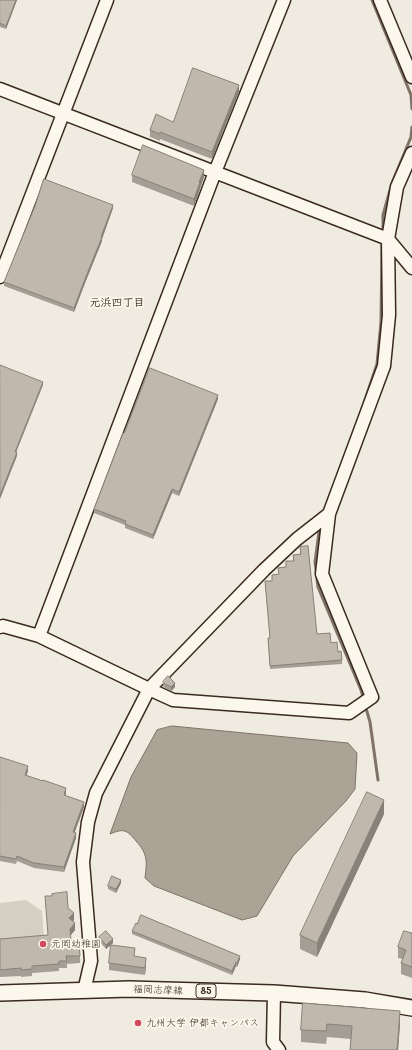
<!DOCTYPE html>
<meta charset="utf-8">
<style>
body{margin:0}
canvas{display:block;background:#f0ebe0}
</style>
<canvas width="412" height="1050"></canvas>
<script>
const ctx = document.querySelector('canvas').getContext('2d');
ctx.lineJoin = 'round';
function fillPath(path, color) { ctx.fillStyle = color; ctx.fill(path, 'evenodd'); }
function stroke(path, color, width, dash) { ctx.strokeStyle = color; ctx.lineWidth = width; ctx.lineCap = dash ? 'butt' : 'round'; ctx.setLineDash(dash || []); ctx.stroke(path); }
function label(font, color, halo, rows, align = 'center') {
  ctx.font = font + ' Mali,"Klee One",sans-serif'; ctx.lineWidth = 3.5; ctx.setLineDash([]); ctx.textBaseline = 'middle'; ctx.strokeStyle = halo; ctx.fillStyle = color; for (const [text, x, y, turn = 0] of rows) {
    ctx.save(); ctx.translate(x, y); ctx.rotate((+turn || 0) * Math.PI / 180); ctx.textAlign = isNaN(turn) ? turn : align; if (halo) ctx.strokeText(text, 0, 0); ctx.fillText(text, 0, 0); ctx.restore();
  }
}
const green = new Path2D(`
 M26 900 42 911 44 937 0 941V903Z`);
const water = new Path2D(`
 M172 726 348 743 357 753 355 789 346 801 293 856 257 916 242 920 154 886 145 878C147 862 148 854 136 841 127 830 124 828 110 834L131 777 157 730Z`);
const stream = new Path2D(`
 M372 0 411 95 412 109
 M383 233V215L392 183 411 137 412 127
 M362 409 377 364 381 322 382 245
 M320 525 315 562 318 587 361 690 364 700
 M365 705 370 722 378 780`);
const minor = new Path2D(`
 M380 0 412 77
 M0 89 388 239 412 268
 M0 277 107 0
 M0 627 3 626 39 636 149 689 173 700 349 713 372 697 322 574 329 514 384 366 389 315 388 239 397 187 412 153
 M39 636 215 172 284 0
 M84 991 91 961 83 862 88 822 96 793 149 689 264 570 297 539 329 514
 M274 993 273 1042 279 1050`);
const major = new Path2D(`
 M0 993 129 989 274 993 365 1000 412 1008`);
const wall = new Path2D(`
 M0 0H17L6 29 0 27Z
 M239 92 212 159 160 139V141L150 137V130L173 122Z
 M132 175 204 177 194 206 132 182Z
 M113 208 102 239V241L85 283 74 312 4 286V282Z
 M218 399 179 496 172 493 153 539 125 528V525L94 513V509L124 433Z
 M300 547 317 634 331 643 338 652 342 660V664L270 669 268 641V638H270L265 581H272V575L279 574 278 568 286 567V561H293V555L300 554Z
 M163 682 175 687 171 691 165 688 163 686Z
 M0 757 28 771 26 775 66 793 65 795 84 807 74 833 76 838 64 872 34 868 17 861 16 864 0 861Z
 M384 814 317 957 300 949V935Z
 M121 883 116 893 108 889V886Z
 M45 896 68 908 74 920 73 921 75 930 71 935V942L74 944 80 956V963L67 964V968H59V971L32 973V976L21 977V976L0 977V939L48 935Z
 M132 931 240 959 237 967 236 966 232 975 132 934Z
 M412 933V978L401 974V963L403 959 398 958V947Z
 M99 937 113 943 106 949 99 941Z
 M109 963 146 965 145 975 109 970Z
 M303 1003 400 1024 398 1050H350L351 1039 327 1037 326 1044 301 1042V1030Z`);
const shadedWall = new Path2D(`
 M16 0H17L6 29V26Z
 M239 85V92L212 159V152Z
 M204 170V177L194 206V199L199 182Z
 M113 205V208L102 239V241L85 283 74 312V308L85 279Z
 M43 382V385L15 455V452Z
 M218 395V399L179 496V492Z
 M17 452V456L0 499V495Z
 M172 489V493L153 539V535Z
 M175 683V687L171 691V687Z
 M28 766V771L25 780V775Z
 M66 788V793L64 800V795Z
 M384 800V814L317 957V943Z
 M84 802V807L73 837V832Z
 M76 833V838L64 872V867Z
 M121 880V883L116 893V889Z
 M74 913V920L69 925V918Z
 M75 923V930L70 936V929Z
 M113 939V943L106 949V945Z
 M240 956V959L237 967V963Z
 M146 958V965L145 975V968Z
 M236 962V966L232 975V971Z
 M400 1011V1024L398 1050H397Z`);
const building = new Path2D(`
 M0 0H16L6 26 0 23Z
 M193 68 239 85 212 152 160 132V134L150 130 156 114 173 122Z
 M143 145 204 170 199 182H200L194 199 132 175Z
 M44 179 113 205 101 237H102L85 279 74 308 4 282 35 206Z
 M0 365 43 382 15 452H17L0 495Z
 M150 368 218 395 179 492 172 489 153 535 125 524 126 521 94 509 123 433H124Z
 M308 546 317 634 330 633 331 643 337 642 338 652 341 651 342 660 270 666 268 638H270L265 581H272V575L279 574 278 568 286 567V561H294L293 555 301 554 300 547Z
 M168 676 175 683 171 687 165 684 163 682Z
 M0 757 28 766 25 775 43 781V780L66 788 64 795 84 802 73 832 76 833 64 867 34 863 17 856 16 859 0 856Z
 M367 792 384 800 317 943 300 935Z
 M112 876 121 880 116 889 108 886Z
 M67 892 68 908 74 913 69 918 75 923 70 929 71 942H74V944H79L80 956H66L67 961H59V964L32 966V969L21 970V968L0 970V939L48 935 45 896H52V894Z
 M141 915 240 956 237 963 236 962 232 971 132 931 136 923 137 924Z
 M106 931 113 939 106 945 99 937Z
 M404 931 412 933V967L401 963 406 950 398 947Z
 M111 945 135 948 134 956 146 958 145 968 109 963Z
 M303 1003 400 1011 397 1050H350L352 1026 327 1024 326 1031 301 1030Z`);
const markers = [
 [43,944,4,"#d1495b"],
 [138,1023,4,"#d1495b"]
];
const shields = [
 [206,991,20]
];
const shieldNames = [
 ["85",206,991]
];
const poiNames = [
 ["元岡幼稚園",51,944],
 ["九州大学 伊都キャンパス",146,1023]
];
const streetNames = [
 ["福岡志摩線",158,990,2]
];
const neighbourhoodNames = [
 ["元浜四丁目",117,303]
];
fillPath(green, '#d5cec3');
fillPath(water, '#aca397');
stroke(water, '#7f7367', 1);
stroke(stream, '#7f7367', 3);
stroke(minor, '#3b2a1e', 15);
stroke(major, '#3b2a1e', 18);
stroke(minor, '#fbf7ec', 12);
stroke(major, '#fbf7ec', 15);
fillPath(wall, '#a59e95');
fillPath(shadedWall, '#868179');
fillPath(building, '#c0b8ad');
stroke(building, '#868179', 1);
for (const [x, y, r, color] of markers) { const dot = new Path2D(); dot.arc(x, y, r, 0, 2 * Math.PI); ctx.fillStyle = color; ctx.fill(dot); stroke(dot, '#fbf7ec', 1.5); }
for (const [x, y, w] of shields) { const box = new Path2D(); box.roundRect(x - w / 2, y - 7, w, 14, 3); ctx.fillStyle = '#fbf7ec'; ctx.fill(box); stroke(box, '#3b2a1e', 1); }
label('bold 9px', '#3b2a1e', null, shieldNames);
label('10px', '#3b2a1e', '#fbf7ec', poiNames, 'left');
label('10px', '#3b2a1e', '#fbf7ec', streetNames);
label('bold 11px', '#3b2a1e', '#fbf7ec', neighbourhoodNames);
</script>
